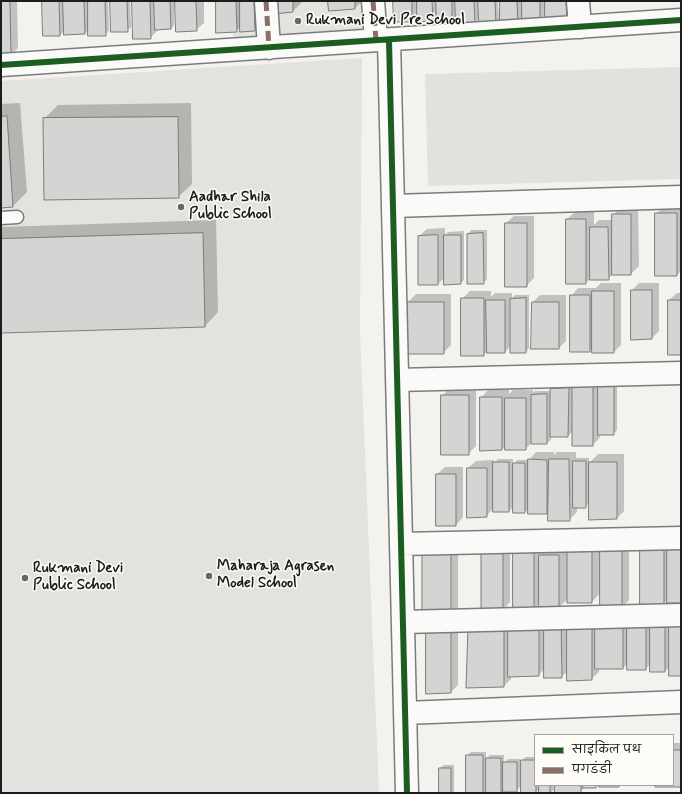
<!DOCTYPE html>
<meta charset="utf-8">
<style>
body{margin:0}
#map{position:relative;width:682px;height:794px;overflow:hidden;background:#f3f2ef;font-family:Mynerve,"Playpen Sans Deva",sans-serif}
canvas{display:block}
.frame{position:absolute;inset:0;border:2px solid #1c1c1c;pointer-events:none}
.legend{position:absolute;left:534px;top:734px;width:140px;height:52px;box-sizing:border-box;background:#fdfcf7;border:1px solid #a3a29f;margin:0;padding:5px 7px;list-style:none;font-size:12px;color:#1c1c1c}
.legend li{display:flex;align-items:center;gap:8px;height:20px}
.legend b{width:20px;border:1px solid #a3a29f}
</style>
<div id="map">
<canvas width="682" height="794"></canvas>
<div class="frame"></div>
<ul class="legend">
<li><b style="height:5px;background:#1b5e20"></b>साइकिल पथ</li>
<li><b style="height:5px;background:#8d6e63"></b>पगडंडी</li>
</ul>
</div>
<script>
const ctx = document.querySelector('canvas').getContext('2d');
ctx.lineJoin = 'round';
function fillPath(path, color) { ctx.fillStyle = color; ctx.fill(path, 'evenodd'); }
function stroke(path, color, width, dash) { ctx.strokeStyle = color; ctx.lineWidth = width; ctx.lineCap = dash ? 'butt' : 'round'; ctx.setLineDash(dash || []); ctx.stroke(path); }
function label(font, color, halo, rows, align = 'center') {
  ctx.font = font + ' Mynerve,sans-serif'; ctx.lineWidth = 3; ctx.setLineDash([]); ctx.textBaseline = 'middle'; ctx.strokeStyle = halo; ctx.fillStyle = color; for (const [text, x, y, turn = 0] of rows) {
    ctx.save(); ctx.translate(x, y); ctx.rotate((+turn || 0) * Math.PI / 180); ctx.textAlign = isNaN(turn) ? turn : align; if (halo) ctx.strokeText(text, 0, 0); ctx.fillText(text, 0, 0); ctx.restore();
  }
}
const built = new Path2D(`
 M231 1H362L364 41 234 50Z
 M362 58 360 332 379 793H1V81Z`);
const green = new Path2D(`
 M681 67V179L428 186 425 74Z`);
const shadow = new Path2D(`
 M1 1H17L18 48 10 56Z
 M43 1H108L109 31 105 35 89 29 85 33 65 30 60 35Z
 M111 1H130L131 27 127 31Z
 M133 1H174V25L171 29H158V30L150 38Z
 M176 1H204V23L196 30Z
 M217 1H258V27L255 30 241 26 236 31Z
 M273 1H303L293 11 274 12Z
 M329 1H362L355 8 330 10Z
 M394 1H498L499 19 495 23 480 18 474 23 457 17 452 23 438 15 433 20 418 15 412 21Z
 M501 1H574L566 21 546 13 540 19 518 26Z
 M20 103 27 192 13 206 1 207V104Z
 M191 103 192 184 178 197 44 119 58 105Z
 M664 206H681V271L677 275 656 214Z
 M621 207H638L639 266 631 274H613L608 279H590L586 283 567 219 575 212H594V225L599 220H613V215Z
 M514 216H534V278L526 286 506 223Z
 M216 220 218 312 205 326 1 332V227Z
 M445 228V235L448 232 464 231V280L460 283 445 277 438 284 419 236 427 229Z
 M471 230H487V279L483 283 468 234Z
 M601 283H621V345L614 352 593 347 589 351 571 296 578 288H596Z
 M639 283H659V331L652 338 632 290Z
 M470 291H491V297L495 293H512V298L515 295H529V348L526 352 511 345 505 352 488 351 483 355 462 299Z
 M677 293H681V354L669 300Z
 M416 294H451V345L443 353 408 302Z
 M540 295H566V341L559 348 533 302Z
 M617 379V430L613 434H600V437L593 445 573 431 568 436H551V440L547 443H532L525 449 506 445 502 449 481 398 488 390H509V394L513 390H533V393L535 391H551V389L555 385Z
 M450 388H476V446L468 454 442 396Z
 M536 452H554V455L557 452H576V458H589V463L598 454H624V511L617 518 590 502 585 507H577V512L569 520 549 509 546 513 529 508 525 512 514 506 509 511 494 508 486 516 468 468 476 461 494 460V463L498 459H513V465L517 460H529Z
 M445 467H463V517L456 525 437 474Z
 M629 538V600L622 608 601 592 592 602 568 599 558 608 540 603 533 610 514 552 541 545V554L547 548Z
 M676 539 681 602 668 599 663 604 641 547Z
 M510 541V602L503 610 482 549Z
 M458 544V607L450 615 423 552Z
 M670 622 681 675 670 666 665 671H651V664L645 669 628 663 623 668H599V672L591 679 568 671 561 677 545 669 538 675 511 676V679L504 686 469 626Z
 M458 623V685L451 692 427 630Z
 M673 743H681V786L656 785H673Z
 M471 752H486V759L490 755H504V763L508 759H520V787L516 791H504V793H487V791L485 793H467V756Z
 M526 757H535V785H554V790L550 793H540V788L536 792 522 760Z
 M444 765H454V793H440V768Z
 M556 785H598L596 787H585L580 792Z`);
const building = new Path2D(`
 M1 1H10L11 57H1Z
 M42 1H59L60 36H43Z
 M63 1H84L85 34 64 35Z
 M88 1H105L106 36H88Z
 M110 1H127L128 32H111Z
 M132 1H150L151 39H133Z
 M154 1H170L171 29 155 30Z
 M175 1H196L197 31 176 32Z
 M216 1H236L237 32 216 33Z
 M240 1H254L255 31 240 32Z
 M272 1H293V12L273 14Z
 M328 1H355V9L329 11Z
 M393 1H412V22H394Z
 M417 1H432L433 21 417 22Z
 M436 1H452V24H437Z
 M455 1H474L475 24 456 25Z
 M478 1H495L496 24H479Z
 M500 1H517L518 27H500Z
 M522 1H540V20L522 21Z
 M545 1H566L567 22 545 23Z
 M7 116 13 207 1 208V117Z
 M178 117 179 198 44 200 43 118Z
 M655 213H677V276H655Z
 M612 214H631V275H612Z
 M566 219H586V284H566Z
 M505 223H527V287H505Z
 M590 227H608L609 280H590Z
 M203 233 205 327 1 333V239Z
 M483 233 484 284H467V234Z
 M438 235V285H418V236Z
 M444 235H461V284L444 285Z
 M631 290H652V339L631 340Z
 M592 291H614V353H592Z
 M570 295H590V352H570Z
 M461 298H484V356H461Z
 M526 298V353H510V299Z
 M486 300H505V353H487Z
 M668 300H681V355H668Z
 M407 302H444V354H407Z
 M532 302H559V349H531Z
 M598 382H614V435H598Z
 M593 383V446H572V384Z
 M569 388 568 437H550V389Z
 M547 394V444H531V395Z
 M441 395H469V455H441Z
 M480 397H502V450L480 451Z
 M505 398H526V450H505Z
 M528 459 547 460V514H528Z
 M549 459H569L570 521H548Z
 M573 461H586V508H573Z
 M493 462H509V512H493Z
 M589 462H617V519L589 520Z
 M513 463H525V513H513Z
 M467 468H487V517L467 518Z
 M436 474H456V526H436Z
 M600 545H622V609H600Z
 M667 546H681V603H667Z
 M640 547H664V605H640Z
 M503 548V611H481V549Z
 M592 548V603H567V549Z
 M451 551V616H422V552Z
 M513 552H534V611H513Z
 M539 555H559V609H539Z
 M544 619H561L562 678H544Z
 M627 619H646V670H627Z
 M669 619H681V676H669Z
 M567 621H592V680L567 681Z
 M650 621H665V672H650Z
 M504 623V687L466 688 468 626Z
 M508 624H539V676L508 677Z
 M595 627H623V669H595Z
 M426 630H451V693L426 694Z
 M673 750H681V787H655V785H673Z
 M466 755H483V793H466Z
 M486 758H501V793H486Z
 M521 760H535V785H536V793H521Z
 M503 762H517V792H503Z
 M439 768H451V793H439Z
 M539 785H550V793H539Z
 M555 785H581V793H555Z
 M583 785H596V788H583Z
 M599 785H619V787H599Z`);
const service = new Path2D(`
 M1 218 17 217`);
const minor = new Path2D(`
 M266 1 269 48
 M373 1 376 40
 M578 1 580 27
 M389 40 407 793
 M1 65 681 20
 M393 206 681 197
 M397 380 681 373
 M401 544 681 538
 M403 622 681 615
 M405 713 681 702`);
const quiet = new Path2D(`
 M266 1 269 48
 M373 1 376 40`);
const cycleway = new Path2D(`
 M389 40 407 793
 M1 65 681 20`);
const markers = [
 [298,21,4,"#676766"],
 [181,207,4,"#676766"],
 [209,576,4,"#676766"],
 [25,578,4,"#676766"]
];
const poiNames = [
 ["Rukmani Devi Pre School",306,21],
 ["Aadhar Shila",189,198],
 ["Public School",189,215],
 ["Maharaja Agrasen",217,567],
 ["Model School",217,584],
 ["Rukmani Devi",33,569],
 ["Public School",33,586]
];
fillPath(built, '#e3e2de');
fillPath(green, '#e2e1dd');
fillPath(shadow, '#0003');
fillPath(building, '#d5d4d2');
stroke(building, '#7d7c7b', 1);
stroke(service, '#7d7c7b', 15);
stroke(minor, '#7d7c7b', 25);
stroke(service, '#fafaf8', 12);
stroke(minor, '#fafaf8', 22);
stroke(quiet, '#8d6e63', 5, [10, 5]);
stroke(cycleway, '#1b5e20', 6);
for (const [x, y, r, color] of markers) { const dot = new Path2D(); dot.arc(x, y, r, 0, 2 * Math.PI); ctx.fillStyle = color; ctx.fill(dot); stroke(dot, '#fdfcf7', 1.5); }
label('bold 15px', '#1c1c1c', '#fdfcf7', poiNames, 'left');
</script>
